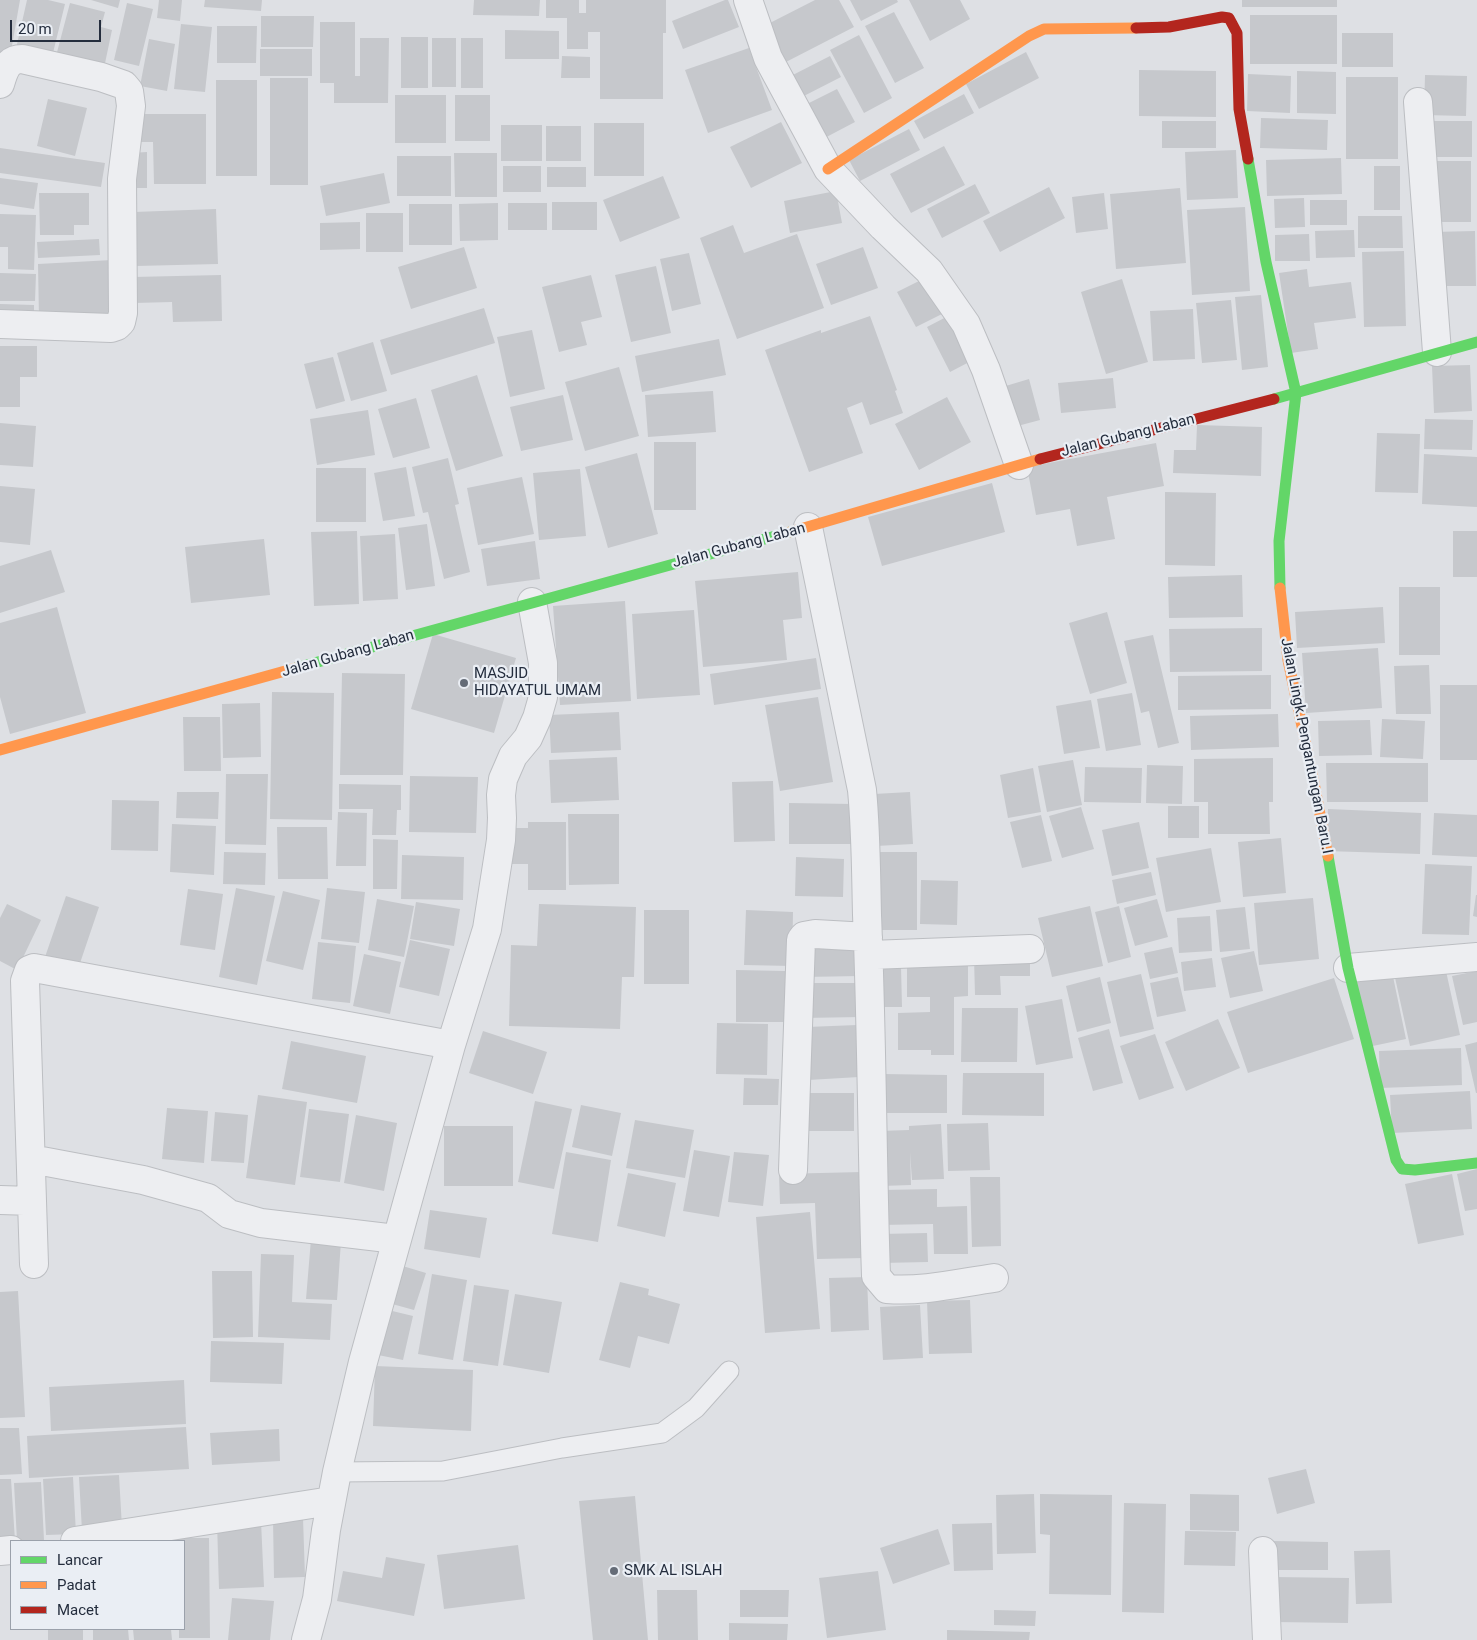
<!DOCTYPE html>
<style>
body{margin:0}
#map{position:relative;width:1477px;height:1640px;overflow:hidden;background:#dee0e4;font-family:Roboto,sans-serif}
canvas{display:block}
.legend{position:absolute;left:10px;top:1540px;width:175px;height:90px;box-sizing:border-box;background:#eaeef4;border:1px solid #9ba1ab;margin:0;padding:6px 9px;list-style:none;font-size:15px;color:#242d3d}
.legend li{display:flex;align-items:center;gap:10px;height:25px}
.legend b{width:25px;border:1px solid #9ba1ab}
.scale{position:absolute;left:10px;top:20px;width:91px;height:22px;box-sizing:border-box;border:2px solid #242d3d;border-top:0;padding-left:6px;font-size:15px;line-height:18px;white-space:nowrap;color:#242d3d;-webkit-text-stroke:4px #eaeef4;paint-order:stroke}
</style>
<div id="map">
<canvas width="1477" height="1640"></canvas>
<ul class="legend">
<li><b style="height:6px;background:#63d668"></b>Lancar</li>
<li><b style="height:6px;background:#ff974d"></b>Padat</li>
<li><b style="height:6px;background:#b3261e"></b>Macet</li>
</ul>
<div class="scale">20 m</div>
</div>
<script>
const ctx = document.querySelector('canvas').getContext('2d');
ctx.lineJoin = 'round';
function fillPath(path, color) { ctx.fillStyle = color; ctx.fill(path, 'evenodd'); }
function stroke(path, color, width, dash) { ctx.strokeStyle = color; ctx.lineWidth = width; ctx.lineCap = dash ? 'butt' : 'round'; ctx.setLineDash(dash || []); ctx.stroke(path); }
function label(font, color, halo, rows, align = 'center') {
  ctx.font = font + ' Roboto,sans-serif'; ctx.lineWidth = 4.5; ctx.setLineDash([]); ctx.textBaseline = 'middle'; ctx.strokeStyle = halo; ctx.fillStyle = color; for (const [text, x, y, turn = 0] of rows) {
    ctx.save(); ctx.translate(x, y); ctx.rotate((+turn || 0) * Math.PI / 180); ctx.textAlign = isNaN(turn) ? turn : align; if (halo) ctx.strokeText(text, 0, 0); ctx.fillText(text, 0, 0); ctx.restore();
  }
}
const building = new Path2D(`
 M0 0H20L10 57 0 56Z
 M27 0H48L65 4 51 61 15 53Z
 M91 0H120L118 8Z
 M159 0H182L180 21 157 18Z
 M205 0H262L261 11 204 7Z
 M474 0H540L539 16 473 15Z
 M546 0H579V13H586V0H666V33H663V99H600V32H588V49H567V18H546Z
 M725 0H728L739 27 683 49 672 21Z
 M815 0H839L854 27 784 63 764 26Z
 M850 0H897L898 2 861 21Z
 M909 0H960L970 19 930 41Z
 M1242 0H1337V7H1242Z
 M70 3 105 12 101 27 112 30 104 68 56 56Z
 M127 3 153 9 139 66 114 60Z
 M894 12 924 68 895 83 865 26Z
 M1250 15H1337V64H1250Z
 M261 16H314L313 47H261Z
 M320 22H355V76H360V38H389L388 103H334V83H320Z
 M181 24 212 27 205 92 174 89Z
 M217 26H257L256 63H217Z
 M505 30 559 31V59H505Z
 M1342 33H1393V67H1342Z
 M859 35 892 98 864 113 830 50Z
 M401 37H428V88H401Z
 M432 38H456V87H432Z
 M461 38H483V88H461Z
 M149 39 175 44 167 91 140 86Z
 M749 48 772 110 708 133 685 70Z
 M260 49H312V76H260Z
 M1026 52 1039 78 979 109 966 84Z
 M562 56 590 57V78H561Z
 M830 56 841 77 796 100 785 79Z
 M1139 70 1216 71V117L1139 116Z
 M1297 71 1336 72V114L1297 113Z
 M1248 74 1291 76 1290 113 1247 111Z
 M1425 75 1467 76 1466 116 1424 115Z
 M1346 77H1398V159H1346Z
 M270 78H308V185H270Z
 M216 80H257V176H216Z
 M837 89 855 122 817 142 799 108Z
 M964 94 974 113 924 139 914 121Z
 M395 95H446V143H395Z
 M455 95H490V141H455Z
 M48 99 87 108 75 156 37 146Z
 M138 114H206V184H154L153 142H138Z
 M1261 118 1328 120 1327 150 1260 148Z
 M1162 121H1216V148H1162Z
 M1429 121H1472V157H1429Z
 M781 122 802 163 751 188 730 147Z
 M594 123H644V176H594Z
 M501 125H542V161H501Z
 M546 126H581V161H546Z
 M909 129 920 150 860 181 849 160Z
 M944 146 965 185 911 213 890 174Z
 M0 148 105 163 101 187 0 173Z
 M1236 150 1238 198 1187 200 1185 152Z
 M147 152V188H130L131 153Z
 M454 153H497V197H455Z
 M397 156H451V196H397Z
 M1341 158 1342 194 1267 196 1266 160Z
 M1435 161H1471V222H1435Z
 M503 166H541V192H503Z
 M1374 166H1400V210H1374Z
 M547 167H586V187H547Z
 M384 173 390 203 326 216 320 186Z
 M663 176 680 218 620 242 603 200Z
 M0 178 38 183 34 209 0 204Z
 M975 184 990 213 942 238 927 209Z
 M1049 187 1065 218 1000 252 983 221Z
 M1180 188 1186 263 1116 269 1110 194Z
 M836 191 842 223 790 233 784 201Z
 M39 193H89V225H74V235H40Z
 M1104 193 1108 229 1076 233 1072 197Z
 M1304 198 1305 227 1275 228 1274 199Z
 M1310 200H1347V225H1310Z
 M552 202H597V230H552Z
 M498 203V240L460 241 459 204Z
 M508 203H547V230H508Z
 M409 204H452V245H409Z
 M1245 207 1250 291 1192 295 1187 210Z
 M216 209 218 264 136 266 134 212Z
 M366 213H403V252H366Z
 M0 214 36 215 34 270 8 269V247H0Z
 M1358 216H1402L1403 248H1358Z
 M360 222V249L320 250V223Z
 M733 225 744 253 797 234 824 308 737 339 700 238Z
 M1354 230 1355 257 1316 258 1315 231Z
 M1475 231 1476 286H1434L1433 232Z
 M1309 234 1310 261H1275V235Z
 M99 239 100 255 38 258 37 242Z
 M464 247 477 288 411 309 398 267Z
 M863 247 878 288 831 305 816 264Z
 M1404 251 1406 326 1364 327 1362 252Z
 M689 253 701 304 672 311 660 259Z
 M112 260 113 315 39 318 38 264Z
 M656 266 671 333 631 342 615 275Z
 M1307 269 1309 287 1351 282 1356 318 1314 323 1318 349 1291 353 1279 273Z
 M0 273 36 274 35 301H0Z
 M221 275 222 321 173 322 172 302 134 303 133 277Z
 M591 275 602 317 581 322 587 345 559 352 542 287Z
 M929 276 948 311 916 327 897 292Z
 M1122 279 1148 362 1106 374 1081 292Z
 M1261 295 1268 367 1242 370 1235 297Z
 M1231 300 1237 360 1202 363 1196 303Z
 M0 304 34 305V322H0Z
 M484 308 495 343 391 375 380 340Z
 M1193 309 1195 359 1153 361 1150 311Z
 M952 314 975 359 950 372 927 327Z
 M870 316 897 390 895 391 903 413 870 425 862 402 847 408 863 453 809 472 765 350 821 330V333Z
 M532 330 545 389 510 397 497 337Z
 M719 339 726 375 642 392 635 356Z
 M373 342 387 391 351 401 337 353Z
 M0 346H37V377H20V407H0Z
 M333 357 345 401 316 409 304 364Z
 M1470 365 1472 411 1434 413 1432 366Z
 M619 367 639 436 585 451 565 382Z
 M477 375 503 456 456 471 431 390Z
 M1113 378 1116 408 1061 413 1058 383Z
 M1029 379 1040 420 1010 428 999 388Z
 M713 391 716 432 648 437 645 395Z
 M563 395 573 440 521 451 510 407Z
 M947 397 971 442 919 470 895 424Z
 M416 398 430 448 393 458 378 409Z
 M368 410 375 455 317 465 310 419Z
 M1425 419 1473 420 1472 450 1424 449Z
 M0 423 36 426 33 467 0 465Z
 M1197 425 1262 427 1261 476 1173 473 1174 450H1196Z
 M1377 433 1420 434 1418 493 1375 492Z
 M654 442H696V510H654Z
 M1156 443 1164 486 1107 497 1115 539 1077 546 1070 509 1036 515 1027 467Z
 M637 453 658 534 608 548 585 467Z
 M1424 454 1477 457V507L1422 504Z
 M448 458 459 504 455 505 470 572 444 579 428 512 423 513 412 467Z
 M406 467 415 516 383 521 374 473Z
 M316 468H366V522H316Z
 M580 469 586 536 539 540 533 473Z
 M522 477 534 534 478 545 467 488Z
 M992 483 1005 532 882 566 868 517Z
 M0 486 35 489 30 545 0 542Z
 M1165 492 1216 493 1215 566 1165 565Z
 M427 524 435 586 406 590 398 528Z
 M357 531 359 604 314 606 311 532Z
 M1453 531H1477V577H1453Z
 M395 534 398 599 363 601 360 536Z
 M264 539 270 595 191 603 185 547Z
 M535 541 540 579 487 586 481 549Z
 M51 550 65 592 0 613V566Z
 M798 572 802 618 783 620 787 660 703 667 695 581Z
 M1242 575 1243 617 1169 618 1168 577Z
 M1399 587H1440V655H1399Z
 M625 601 631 701 560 705 553 606Z
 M57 607 86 713 10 734 0 697V623Z
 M1383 607 1385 643 1297 648 1295 612Z
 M694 610 700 695 637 699 632 614Z
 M1107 612 1127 683 1090 694 1069 623Z
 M1262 628V671L1170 672 1169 629Z
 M433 634 516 658 494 733 411 709Z
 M1153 635 1179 743 1158 748 1149 711 1141 713 1124 641Z
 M1378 648 1382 708 1306 713 1302 653Z
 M816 658 821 689 714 705 710 674Z
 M1429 665 1431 714H1396L1394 666Z
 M342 673 405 674 403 775H340Z
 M1271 675V709L1178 710V676Z
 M1440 685H1477V760H1440Z
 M272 692 334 693 332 820 270 819Z
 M1132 693 1141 745 1106 751 1097 699Z
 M818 697 833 782 780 791 765 705Z
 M1091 700 1100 748 1064 754 1056 706Z
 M260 703 261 757 223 758 222 704Z
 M619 712 621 750 551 753 549 715Z
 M1278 714 1279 747 1191 750 1190 716Z
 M183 717H220L221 771H184Z
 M1382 719 1425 721 1423 759 1380 757Z
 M1370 720 1372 755 1319 756 1318 721Z
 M617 757 619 800 551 803 549 760Z
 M1273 758V802H1269L1270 834H1208V802H1194V759Z
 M1073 760 1082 805 1047 812 1038 766Z
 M1326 763H1428V802H1327Z
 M1147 765 1183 766 1182 804 1146 803Z
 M1085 767 1142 768 1141 803 1084 802Z
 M1033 768 1041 812 1008 818 1000 775Z
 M226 774H268L266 845 225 844Z
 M410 776 478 777 476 833 409 832Z
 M773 781 775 841 734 842 732 782Z
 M339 784 401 785V810H397L396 835H372L373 809H339Z
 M177 792H219L218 819 176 818Z
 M910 792 913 844 876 846 874 794Z
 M112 800 159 801 158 851 111 850Z
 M789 803 853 804V844H789Z
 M1168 806H1199V838H1168Z
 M1081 807 1094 849 1062 858 1049 816Z
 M1328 809 1421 813 1420 854 1326 851Z
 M338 812 367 813 366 866H336Z
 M1434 813 1477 815V857L1432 855Z
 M568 814H619V884L569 885Z
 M1041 815 1052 861 1022 868 1010 822Z
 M528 822H566V890H528V864H512L513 828H528Z
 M1139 822 1149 868 1112 876 1102 830Z
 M172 824 216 826 214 875 170 872Z
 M277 827H327L328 879H278Z
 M1281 838 1286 893 1243 897 1238 842Z
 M373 839 398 840 397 889H373Z
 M1211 848 1221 902 1166 912 1156 858Z
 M224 852 266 853 265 885 223 884Z
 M874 852H917V930H874Z
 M402 855 464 857 463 900 401 899Z
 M796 857 844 859 843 897 795 896Z
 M1425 864 1472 866 1469 935 1422 934Z
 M1151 872 1156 895 1117 904 1112 880Z
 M921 880 958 881 957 925 920 924Z
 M236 888 275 896 257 985 219 977Z
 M327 888 365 892 359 943 321 939Z
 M188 889 223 894 215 950 180 945Z
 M283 891 320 900 303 970 266 961Z
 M1476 895H1477V917L1473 916Z
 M66 896 99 907 78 969 45 957Z
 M1313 898 1319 959 1259 965 1254 903Z
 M377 899 414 906 404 957 368 950Z
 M1157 899 1168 937 1135 946 1124 908Z
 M416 902 460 909 454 946 410 939Z
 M7 904 41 920 17 970 0 961V918Z
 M539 904 636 907 634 977H622L620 1029 509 1026 511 945 537 946Z
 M1090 906 1103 966 1052 977 1038 918Z
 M1119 906 1131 957 1108 963 1095 912Z
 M1245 907 1250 949 1220 952 1216 910Z
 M644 910H689V984H644Z
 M746 910 793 912 792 966 744 965Z
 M1210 916 1212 951 1179 953 1177 918Z
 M410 940 450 949 439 996 399 987Z
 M318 942 356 946 350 1003 312 999Z
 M802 942H860V976L803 977Z
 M1172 947 1178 973 1150 979 1144 953Z
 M1254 951 1263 991 1230 998 1221 958Z
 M364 954 401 962 390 1014 353 1006Z
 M974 958 1030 959V976H1000L1001 995H975Z
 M1212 958 1216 987 1184 991 1181 962Z
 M907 961H968V996L954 997V1055H931V1050H898V1013L930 1012V997H907Z
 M1444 962 1460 1035 1410 1046 1394 973Z
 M875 967H901L902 1007H875Z
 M1391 967 1406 1039 1368 1047 1353 975Z
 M736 970 785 971V1022H736Z
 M1477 971V1022L1463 1025 1452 976Z
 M1141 974 1154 1029 1120 1037 1107 982Z
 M1100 977 1111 1023 1077 1032 1066 986Z
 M1178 977 1186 1011 1157 1017 1150 983Z
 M1334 978 1354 1039 1248 1073 1227 1012Z
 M802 983H861V1017L802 1018Z
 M1062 999 1073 1058 1036 1065 1025 1006Z
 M962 1008H1018L1017 1062H961Z
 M1218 1019 1240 1068 1186 1091 1165 1042Z
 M717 1023 768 1024 767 1075 716 1074Z
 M857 1025 859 1077 808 1080 807 1027Z
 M1109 1029 1123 1083 1093 1091 1078 1038Z
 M483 1031 547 1052 533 1094 469 1073Z
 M1155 1034 1174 1088 1139 1100 1120 1046Z
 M291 1041 366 1056 357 1103 282 1089Z
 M1477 1042V1093H1476L1465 1045Z
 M1461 1048 1462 1085 1380 1088 1379 1051Z
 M963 1073H1044V1116L962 1115Z
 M883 1074 947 1075V1113H883Z
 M744 1078 779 1079 778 1105H743Z
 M1470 1091 1472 1129 1392 1133 1390 1095Z
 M796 1093H854V1131H797Z
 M258 1095 307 1102 295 1185 246 1178Z
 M535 1101 572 1109 554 1189 518 1182Z
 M581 1105 621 1113 612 1156 572 1147Z
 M167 1108 208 1111 204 1163 162 1159Z
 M309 1109 349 1114 340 1182 300 1177Z
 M215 1112 248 1115 244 1163 211 1161Z
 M356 1115 397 1123 384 1191 344 1183Z
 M635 1120 694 1130 685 1178 626 1168Z
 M988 1123 990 1170 948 1171 947 1124Z
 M941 1124 944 1179 912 1180 910 1152 911 1185 881 1186 879 1131 909 1130V1126Z
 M444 1126H513V1186H444Z
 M694 1150 730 1156 719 1217 683 1211Z
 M566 1152 611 1160 598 1242 552 1234Z
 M734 1152 769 1155 763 1206 728 1202Z
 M1477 1169V1209L1465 1211 1457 1174Z
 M862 1172 864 1258 817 1259 815 1203 780 1204 779 1174Z
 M628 1173 676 1183 665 1237 617 1226Z
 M1452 1174 1464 1235 1418 1244 1405 1184Z
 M970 1177H1000L1001 1246 972 1247Z
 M937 1189V1207L967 1206 968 1254H934L933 1224 881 1225V1190Z
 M430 1210 487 1218 480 1258 424 1249Z
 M810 1212 820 1329 765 1333 756 1217Z
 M927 1233 928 1262 881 1263V1234Z
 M311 1239 341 1241 337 1300 306 1299Z
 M261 1254 294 1255 292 1302 332 1304 330 1340 258 1337Z
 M396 1264 426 1273 414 1310 385 1302Z
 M212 1271H252L253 1337 213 1338Z
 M432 1274 467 1280 453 1360 418 1354Z
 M867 1277 869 1330 831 1332 829 1278Z
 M620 1282 649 1289 648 1295 680 1304 669 1344 638 1336 630 1368 599 1360Z
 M474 1285 509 1290 498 1366 463 1361Z
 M18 1291 25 1417 0 1418V1292Z
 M515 1294 562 1302 549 1373 503 1365Z
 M970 1300 972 1353 929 1354 927 1301Z
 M920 1305 923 1358 883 1360 880 1307Z
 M384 1309 413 1316 403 1360 373 1354Z
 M211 1341 284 1343 282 1384 210 1382Z
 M375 1366 473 1370 471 1431 373 1426Z
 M184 1380 186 1424 51 1431 49 1387Z
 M186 1427 189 1469 29 1478 27 1436Z
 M0 1428H19L22 1474 0 1475Z
 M279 1429 280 1461 212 1465 210 1433Z
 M1306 1469 1315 1503 1277 1514 1268 1478Z
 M119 1475 122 1528 82 1531 79 1477Z
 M73 1477 76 1534 46 1535 43 1479Z
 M0 1479H11L15 1541 0 1545Z
 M41 1482 44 1540 17 1541 14 1483Z
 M1034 1494 1036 1553 997 1554 996 1495Z
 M1040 1494 1112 1495 1111 1595 1049 1594 1050 1535 1040 1534Z
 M1190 1494 1239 1495V1531L1190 1530Z
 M635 1496 648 1640H593L579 1501Z
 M1124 1503 1166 1504 1164 1613 1122 1612Z
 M303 1518 305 1577 274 1578 273 1519Z
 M261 1521 264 1587 219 1589 217 1522Z
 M992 1523 993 1570 954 1571 952 1524Z
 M938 1529 950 1564 893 1584 880 1548Z
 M1185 1531 1236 1532 1235 1566 1184 1565Z
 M177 1538H209L210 1638H179V1629H184V1541H177Z
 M1272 1541 1328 1542V1570H1271Z
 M518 1545 525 1599 444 1609 437 1555Z
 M1390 1550 1392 1603 1356 1604 1354 1551Z
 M386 1557 425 1564 414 1616 337 1601 343 1571 382 1578Z
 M878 1571 886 1630 827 1638 819 1578Z
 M1274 1577 1349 1578 1348 1623 1274 1622Z
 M657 1590H697L698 1640H658Z
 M740 1590H789L788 1617H740Z
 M232 1598 274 1601 270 1640H228Z
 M994 1610 1036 1611 1035 1626 994 1625Z
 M729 1623 788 1624 787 1640H729Z
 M48 1629H83V1640H48Z
 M93 1629H128L129 1640H93Z
 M133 1629H171L172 1640H134Z
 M947 1630 1030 1632 1029 1640H947Z`);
const lane = new Path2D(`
 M337 1472 443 1471 562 1448 662 1433 696 1408 729 1371`);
const street = new Path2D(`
 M748 0 768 58 828 169 883 227 929 271 966 324 986 370 1019 465
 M0 84C4 71 7 59 22 59L101 77 124 85 129 91 131 106 122 179 123 313 121 322 117 326 111 328 0 324
 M1418 102 1437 352
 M808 527 862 790C866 831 866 873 867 915 872 1035 872 1156 876 1276L887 1289C922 1292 959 1283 994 1278
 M870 955 1030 949
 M1348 968 1477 957
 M31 1159 143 1180 208 1198 229 1214 261 1223 396 1239
 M793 1170 801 940 804 936 815 934 868 937
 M0 1200 32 1201
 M34 1264 25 981 29 970 34 968 451 1045
 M75 1541 331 1501
 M0 1551 11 1550
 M1263 1551 1267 1640
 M306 1640 317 1599 326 1530 337 1472 363 1362 451 1045 487 929 501 840 502 818 501 795 503 779 513 756 528 738 537 718 543 697V663L532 602`);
const fast = new Path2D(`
 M1248 159 1266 262 1296 393 1279 541 1280 588
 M1274 399 1477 342
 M296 668 790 532
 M1328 856 1348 968 1396 1160 1402 1169 1415 1170 1477 1163`);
const slow = new Path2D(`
 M828 169 1029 36 1044 29 1136 28
 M790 532 1040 459
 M1280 588 1288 660 1314 783 1328 856
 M0 750 296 668`);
const jam = new Path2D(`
 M1136 28 1169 27 1222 17 1229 18 1237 33 1239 109 1248 159
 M1040 459 1274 399`);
const markers = [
 [464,683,5,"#656c77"],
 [614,1571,5,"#656c77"]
];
const streetNames = [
 ["Jalan Gubang Laban",1128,436,-14],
 ["Jalan Gubang Laban",739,546,-15],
 ["Jalan Gubang Laban",348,654,-16],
 ["Jalan Lingk.Pengantungan Baru.I",1306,746,79]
];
const poiNames = [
 ["MASJID",474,674],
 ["HIDAYATUL UMAM",474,691],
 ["SMK AL ISLAH",624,1571]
];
fillPath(building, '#c6c8cc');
stroke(lane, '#bcbec2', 21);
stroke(street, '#bcbec2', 30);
stroke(lane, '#edeef1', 19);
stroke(street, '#edeef1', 28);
stroke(fast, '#63d668', 11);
stroke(slow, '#ff974d', 11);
stroke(jam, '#b3261e', 11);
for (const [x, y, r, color] of markers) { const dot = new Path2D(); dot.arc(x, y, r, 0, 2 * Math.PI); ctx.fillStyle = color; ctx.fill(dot); stroke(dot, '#eaeef4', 2); }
label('15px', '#242d3d', '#eaeef4', streetNames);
label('15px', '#242d3d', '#eaeef4', poiNames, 'left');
</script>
